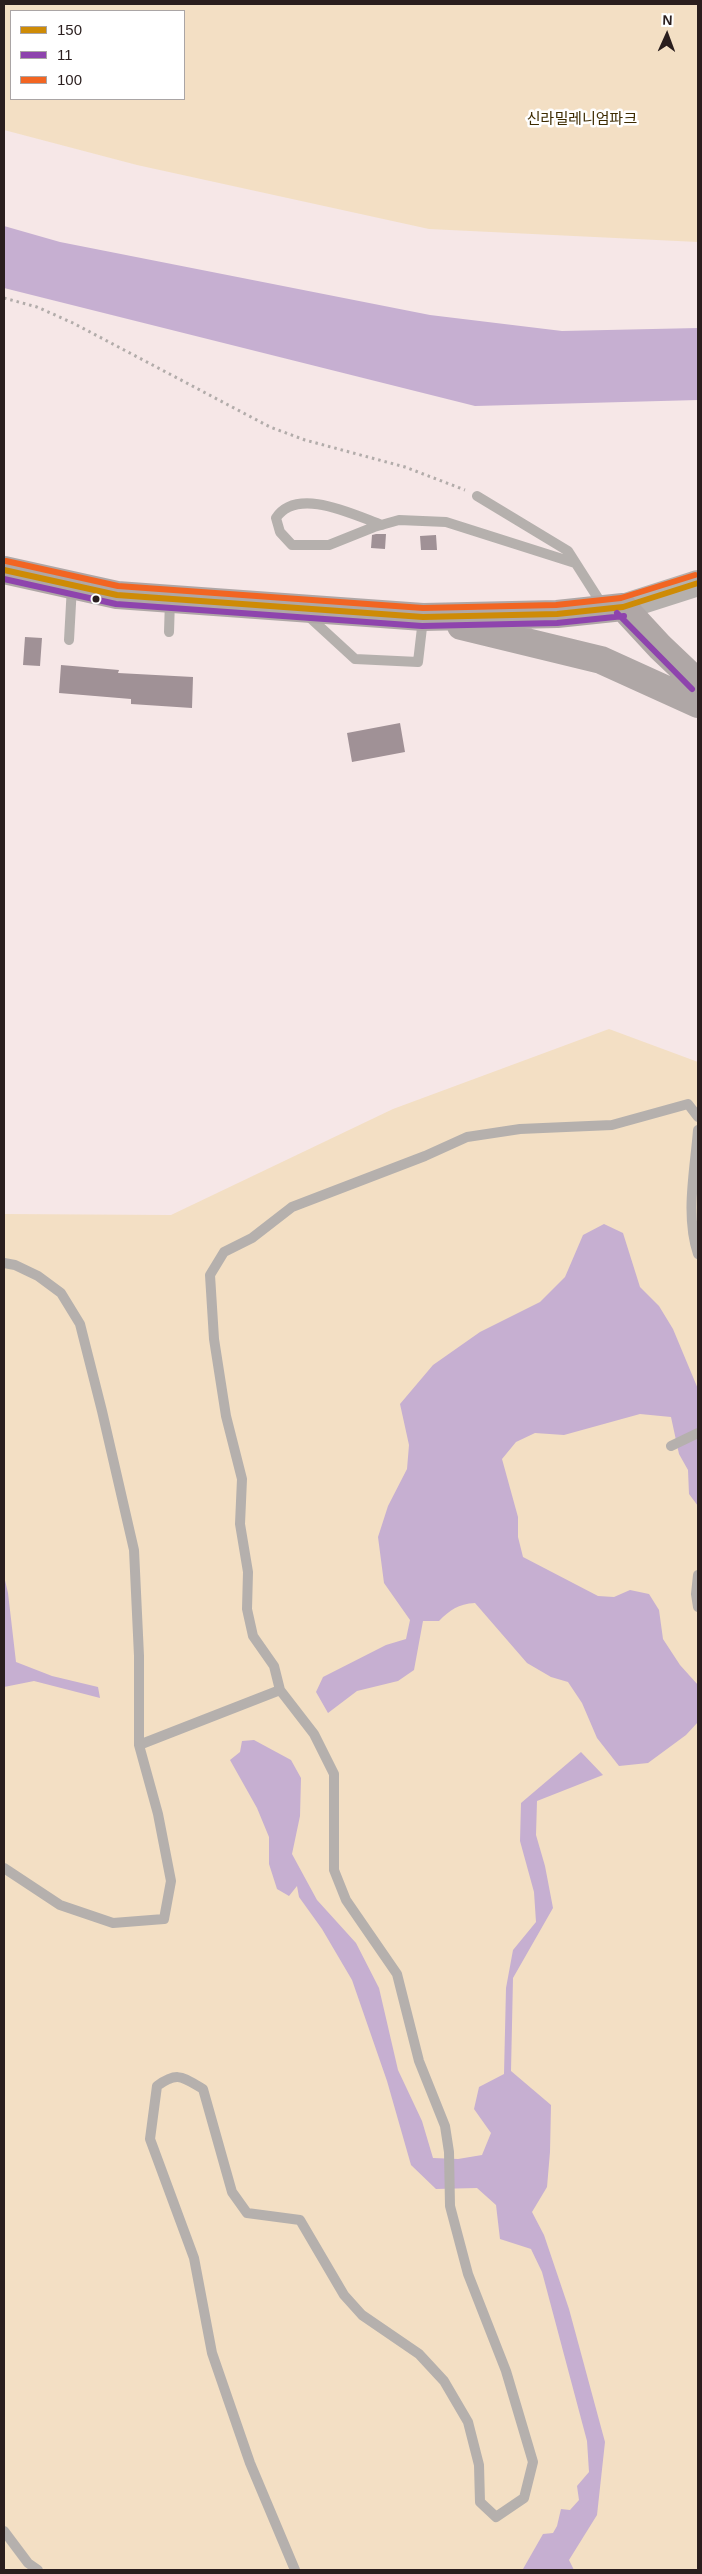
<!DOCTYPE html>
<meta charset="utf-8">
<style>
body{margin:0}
#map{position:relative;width:702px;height:2574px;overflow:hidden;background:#f6e7e7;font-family:Helvetica,sans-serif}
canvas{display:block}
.frame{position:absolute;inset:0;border:5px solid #2a1e1e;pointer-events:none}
.legend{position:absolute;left:10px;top:10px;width:175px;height:90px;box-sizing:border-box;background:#fff;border:1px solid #aaa5a5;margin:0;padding:6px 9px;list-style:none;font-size:15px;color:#2a1e1e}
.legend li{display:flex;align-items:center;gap:10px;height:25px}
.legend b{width:25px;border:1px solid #aaa5a5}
.north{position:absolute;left:642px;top:10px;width:50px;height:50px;-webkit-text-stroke:4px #fff;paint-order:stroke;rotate:2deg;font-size:14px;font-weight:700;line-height:20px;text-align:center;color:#2a1e1e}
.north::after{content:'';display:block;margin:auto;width:18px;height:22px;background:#2a1e1e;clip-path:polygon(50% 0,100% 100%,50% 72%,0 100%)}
</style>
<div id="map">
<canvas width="702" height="2574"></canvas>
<div class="frame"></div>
<ul class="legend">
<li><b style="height:6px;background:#ce8b06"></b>150</li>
<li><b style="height:6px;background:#8e44ad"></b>11</li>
<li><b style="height:6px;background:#f26522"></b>100</li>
</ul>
<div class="north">N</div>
</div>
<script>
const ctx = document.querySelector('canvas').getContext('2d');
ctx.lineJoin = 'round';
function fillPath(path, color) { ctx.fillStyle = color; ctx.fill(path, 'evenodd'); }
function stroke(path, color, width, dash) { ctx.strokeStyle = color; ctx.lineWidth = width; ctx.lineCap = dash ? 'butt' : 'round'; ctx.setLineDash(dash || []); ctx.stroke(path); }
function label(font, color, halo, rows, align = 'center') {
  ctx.font = font + ' Helvetica,"Noto Sans KR",sans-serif'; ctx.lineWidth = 5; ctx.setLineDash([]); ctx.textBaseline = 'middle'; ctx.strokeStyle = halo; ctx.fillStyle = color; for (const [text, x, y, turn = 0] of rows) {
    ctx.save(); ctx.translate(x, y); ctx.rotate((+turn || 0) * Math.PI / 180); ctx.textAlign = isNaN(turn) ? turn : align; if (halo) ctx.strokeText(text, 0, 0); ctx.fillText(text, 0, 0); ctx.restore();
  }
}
const green = new Path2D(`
 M4 4H698V242L429 229 137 165 4 130ZM11 11H184V99H11Z
 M609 1029 698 1062V2570H4V1214L171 1215 393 1109Z`);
const water = new Path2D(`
 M4 226 60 242 430 315 562 331 698 328V400L475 406 4 288Z
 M604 1224 623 1233 640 1287 659 1306 673 1329 698 1389V1506L689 1494 688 1470 679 1454 671 1417 640 1414 564 1435 535 1433 516 1442 502 1459 518 1517V1537L523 1557 598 1596 614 1597 630 1590 649 1594 659 1610 663 1639 680 1665 698 1685V1722L686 1735 648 1763 619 1766 597 1738 582 1703 568 1682 551 1677 527 1663 475 1603C458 1604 450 1610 439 1621H423L414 1670 398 1681 357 1691 328 1713 316 1692 323 1677 386 1645 406 1639 410 1620 384 1583 378 1537 388 1506 407 1469 409 1445 400 1404 433 1365 480 1332 540 1302 565 1277 583 1235Z
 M4 1576 8 1593 16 1662 52 1676 98 1687 100 1698 34 1681 4 1687Z
 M254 1740 291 1760 301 1778 300 1816 292 1854 317 1900 356 1943 379 1988 398 2070 422 2121 433 2158 458 2159 482 2155 491 2133 474 2109 479 2087 504 2074 506 1988 513 1950 536 1922 534 1892 520 1841 521 1803 581 1752 603 1775 537 1801 536 1835 545 1866 553 1908 513 1978 511 2071 551 2105 550 2152 547 2187 532 2212 544 2235 569 2309 605 2442 597 2515 569 2560 574 2570 523 2569 543 2534 553 2533 557 2526 561 2509 570 2510 579 2500 577 2486 589 2472 587 2441 542 2272 531 2249 500 2239 496 2205 477 2188 436 2189 411 2165 387 2081 352 1980 322 1929 299 1897 297 1886 289 1896 277 1889 269 1864V1837L257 1808 230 1760 240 1752 242 1741Z`);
const building = new Path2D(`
 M376 534H386L385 549 371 548 372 535Z
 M436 535 437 550H421L420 536Z
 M25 637 42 638 40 666 23 665Z
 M61 665 119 670 118 673 193 677 192 708 131 704V699L59 693Z
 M400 723 405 752 352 762 347 733Z`);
const path = new Path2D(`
 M4 298 37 307 73 323 270 427 305 440 405 467 465 490`);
const service = new Path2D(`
 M477 496 568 551 603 606
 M382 525C354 515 297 486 276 518L280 532 292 545H329L374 527 399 520 446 522 575 563
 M306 614 355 659 418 662 423 619
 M169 632 170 600
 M69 640 72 586
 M698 1130C695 1170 685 1215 698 1254
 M4 1263 15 1265 38 1276 61 1293 80 1324 102 1411 134 1550 139 1656V1745L158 1814 171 1881 164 1919 113 1923 60 1905 4 1868
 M671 1446 698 1433
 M698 1575 696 1594 698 1607
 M280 1690 274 1666 253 1636 247 1609 248 1572 240 1524 242 1479 226 1416 214 1339 210 1275 224 1252 252 1238 292 1207 425 1156 467 1137 520 1129 612 1125 688 1104 698 1117
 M139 1745 280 1690 314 1734 334 1774V1870L346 1900 397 1974 419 2061 445 2126 449 2152 450 2206 468 2274 506 2371 533 2462 524 2498 496 2517 480 2502 479 2465 468 2422 444 2381 419 2354 362 2315 344 2295 300 2220 247 2213 232 2192 203 2089C182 2077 178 2071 157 2086L150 2139 194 2258 212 2353 250 2463 295 2570
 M4 2531 28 2563 38 2570`);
const tertiary = new Path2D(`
 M623 607 698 583`);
const primary = new Path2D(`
 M4 570 117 595 423 617 557 614 623 607 660 647 698 683
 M461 626 601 660 698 704`);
const bus1 = new Path2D(`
 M4 570 117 595 423 617 557 614 623 607 698 583`);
const bus2 = new Path2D(`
 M4 579 116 604 422 626 557 623 624 616
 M617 613 692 689`);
const bus3 = new Path2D(`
 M6 561 118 586 423 608 556 605 621 598 695 575`);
const markers = [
 [96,599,4.5,"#2a1e1e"]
];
const parkNames = [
 ["신라밀레니엄파크",582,120]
];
fillPath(green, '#f3dfc4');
fillPath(water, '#c6afd1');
fillPath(building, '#a09196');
stroke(path, '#b2acaa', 3, [2.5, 4]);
stroke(service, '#b5b0ad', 10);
stroke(tertiary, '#b5b0ad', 26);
stroke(primary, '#afa7a6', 28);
stroke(bus1, '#ce8b06', 6);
stroke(bus2, '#8e44ad', 6);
stroke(bus3, '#f26522', 6);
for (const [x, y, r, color] of markers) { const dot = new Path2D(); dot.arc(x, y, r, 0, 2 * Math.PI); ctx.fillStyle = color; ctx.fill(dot); stroke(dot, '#fff', 2); }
label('15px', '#3d2b00', '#fff', parkNames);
</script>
